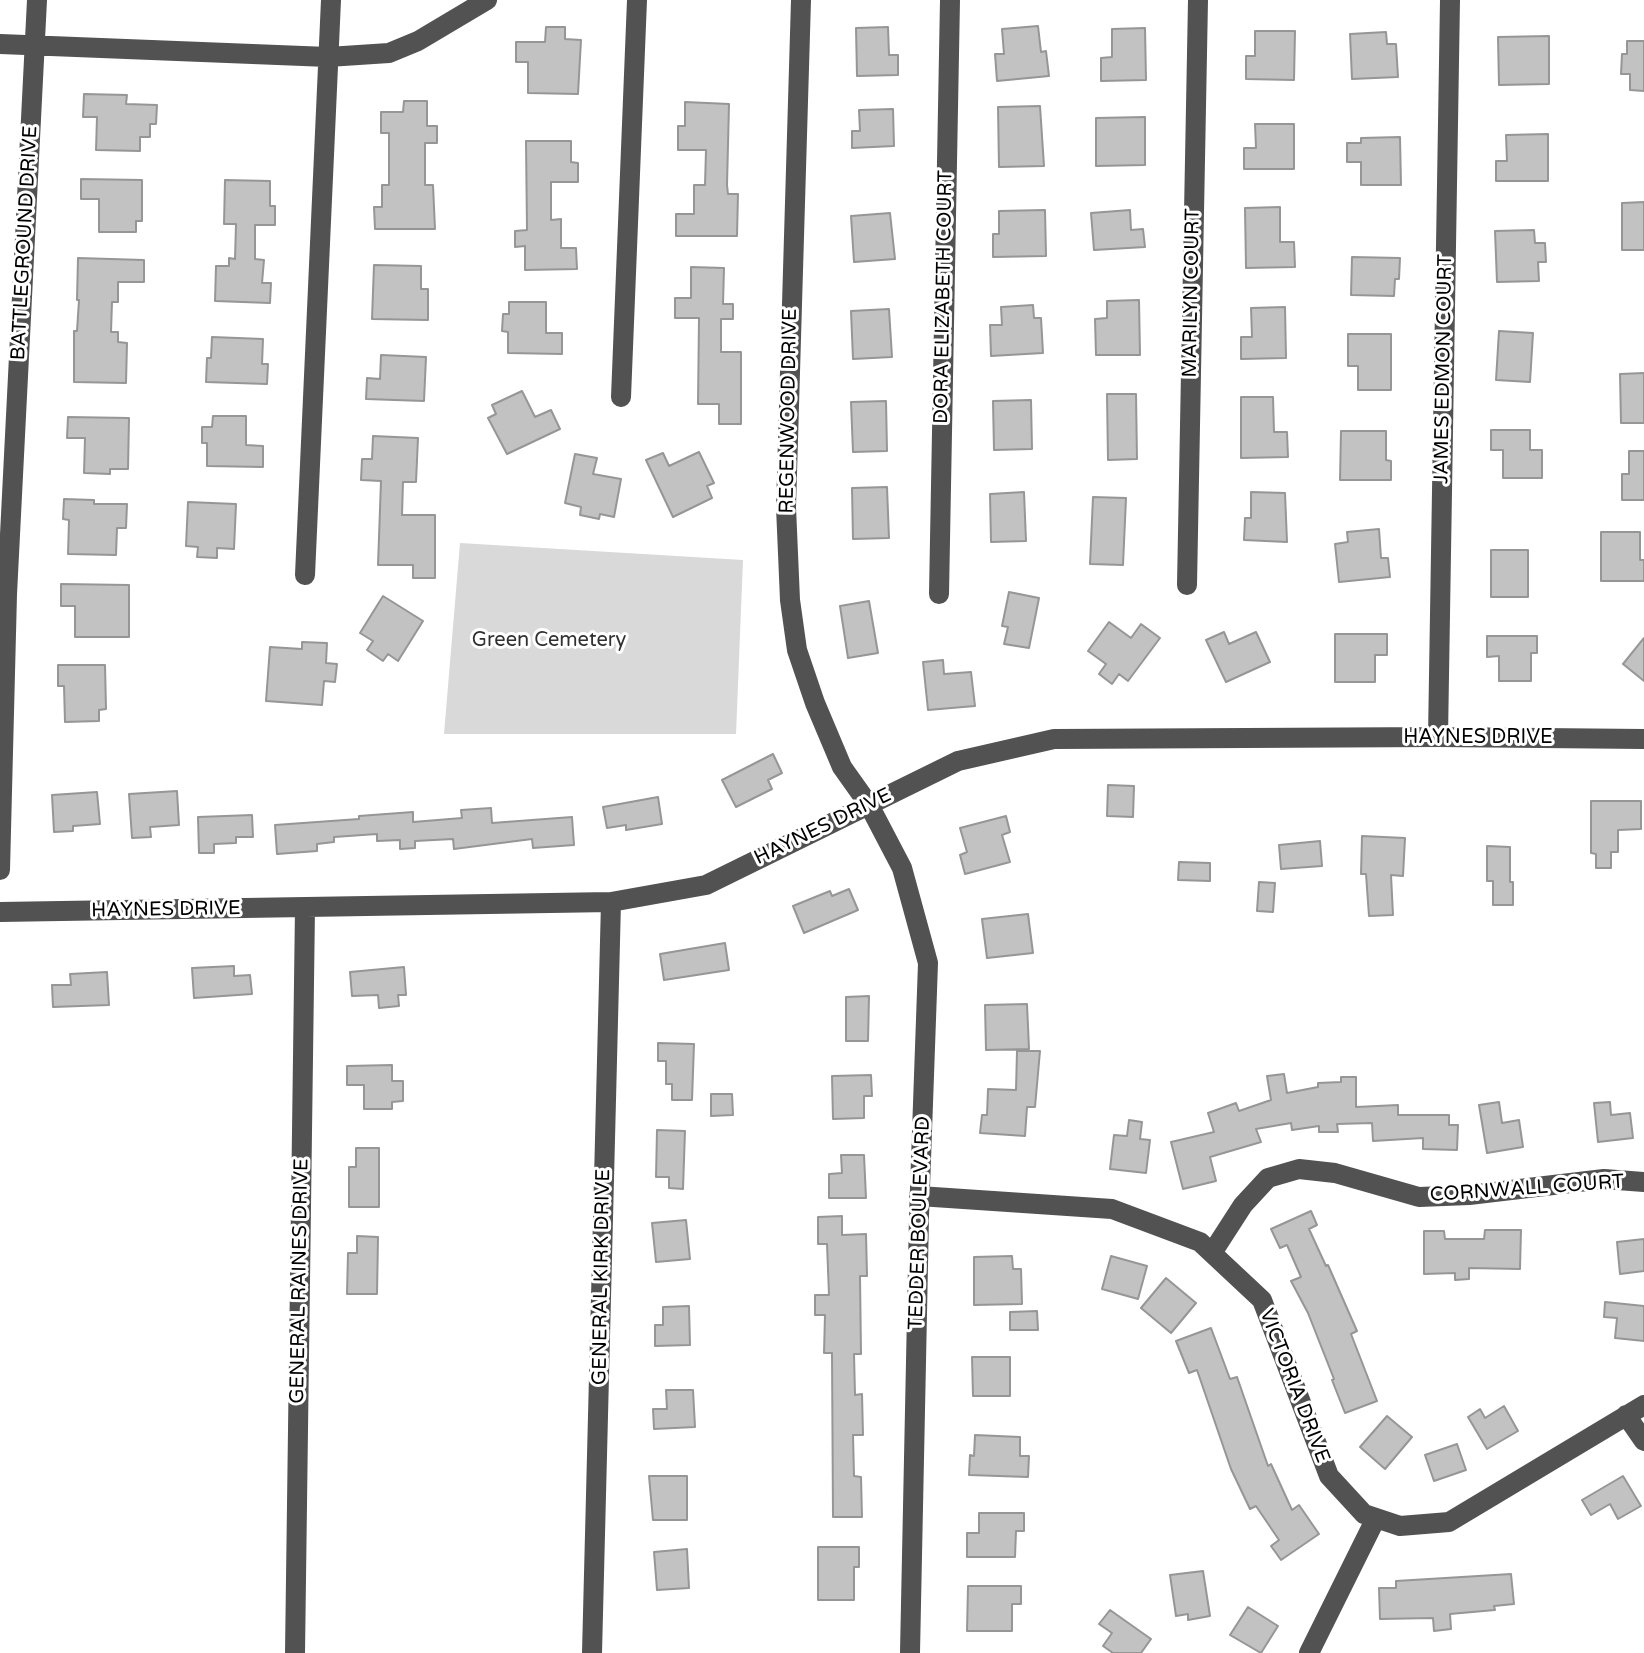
<!DOCTYPE html>
<style>
body{margin:0}
canvas{display:block;background:#fff}
</style>
<canvas width="1644" height="1653"></canvas>
<script>
const c = document.querySelector('canvas').getContext('2d');
c.lineJoin = 'round';
function paint(path, color) { c.fillStyle = color; c.fill(path, 'evenodd'); }
function strokePath(path, color, width, dash) { c.strokeStyle = color; c.lineWidth = width; c.lineCap = dash ? 'butt' : 'round'; c.setLineDash(dash || []); c.stroke(path); }
function write(font, color, halo, rows, align = 'center') {
  c.font = font + ' "Varela Round",sans-serif'; c.lineWidth = 6; c.setLineDash([]); c.textBaseline = 'middle'; c.strokeStyle = halo; c.fillStyle = color; for (const [text, x, y, turn = 0] of rows) {
    c.save(); c.translate(x, y); c.rotate((+turn || 0) * Math.PI / 180); c.textAlign = isNaN(turn) ? turn : align; if (halo) c.strokeText(text, 0, 0); c.fillText(text, 0, 0); c.restore();
  }
}
const green = new Path2D(`
 M460,543L743,560L736,734H444Z`);
const building = new Path2D(`
 M1038,26L1041,52L1046,51L1049,76L997,81L995,54H1004L1002,29Z
 M546,27H565V39L581,40L578,94L528,93V62H516V42H545Z
 M888,27L889,55H898V75L857,76L856,28Z
 M1145,28L1146,80L1101,81V58L1112,57V29Z
 M1255,31H1295L1294,80L1246,79V56H1255Z
 M1386,32L1387,44H1396L1398,77L1352,79L1350,34Z
 M1549,36V84L1499,85L1498,37Z
 M1627,41H1644V91L1630,90V74H1621L1622,54H1627Z
 M84,94L127,95L126,104L157,105L156,124H150V137H140V151L96,150L97,117H83Z
 M404,101H427V126H437V143H425V185H433L435,229H375L374,207H382V185H389V133H381V112H403Z
 M685,102L729,104L727,185L728,194H738L737,236H676V214H694V185H705L706,150H678V126H685Z
 M1040,106L1044,166L999,167L998,107Z
 M893,109L894,146L852,148V131H860L859,110Z
 M1145,117V165L1096,166V118Z
 M1255,124H1294V169H1244V148H1256Z
 M1548,134V181H1496V161H1507L1506,135Z
 M1400,137L1401,185H1361V162H1347V143H1361V138Z
 M526,141H571V162L578,163V182H551V220L561,219V248H576L577,269L525,270V246L515,247V231L527,230Z
 M81,179L142,180V221H136V232H99V199H81Z
 M225,180L270,181V206H275V225H255V259L264,260L262,283H271L270,303L215,301L216,266H229V258L235,259L236,224H224Z
 M1644,202V250H1622V203Z
 M1280,207V242H1294L1295,267L1246,268L1245,208Z
 M1045,210L1046,256L993,257V234H999V211Z
 M1130,210L1131,230L1143,229L1145,247L1094,250L1091,213Z
 M890,213L895,259L854,262L851,216Z
 M1534,230L1535,243H1545L1546,262H1538L1539,281L1497,282L1495,231Z
 M1352,257L1400,258L1399,279H1395L1394,296L1351,295Z
 M78,258L144,260V282H118V302H112L111,332H118V342L127,343L126,383L74,382V331H77L79,300H77Z
 M374,265L421,266V289H428V320L372,319Z
 M691,267L724,268L723,304H733V319H721V352H741V424H719V404H698L699,318H675V298H691Z
 M1139,300L1140,355H1096L1095,319L1107,318V301Z
 M509,302H546V333H562V354L508,353V332L502,331L503,314H509Z
 M1033,305L1034,318H1041L1043,353L991,356L990,325H1002L1001,307Z
 M1285,307L1286,358L1241,359V337H1252L1251,308Z
 M889,309L892,357L853,359L851,311Z
 M1499,331L1533,333L1530,382L1496,380Z
 M1348,334H1391V390H1358V366H1348Z
 M212,337L263,339L262,364H268L267,384L206,382L207,358H211Z
 M381,355L426,357L424,401L366,399L367,378L380,379Z
 M1644,373V423H1621L1620,374Z
 M522,391L535,417L551,410L560,429L507,454L488,418L496,414L492,405Z
 M1107,394H1136L1137,459L1108,460Z
 M1241,397H1273L1274,432H1287L1288,457L1241,458Z
 M1031,400L1032,449L994,450L993,401Z
 M886,401L887,451L853,452L851,402Z
 M213,416H246V445L263,446V467L207,466V443H202V427H212Z
 M68,417L129,418L128,469H110V474L84,473L85,438H67Z
 M1491,430H1530V450H1542V478H1503V450H1491Z
 M1341,431H1386V460L1391,461V480H1340Z
 M373,436L418,438L416,482H403L402,515H435V578H413V565H378L381,481L361,480L362,459H372Z
 M1629,451H1644V500H1622V474H1629Z
 M699,452L714,483L707,486L712,498L673,517L646,460L663,453L669,466Z
 M575,454L597,458L593,474L621,479L614,517L600,514L599,519L580,515L581,507L565,503Z
 M887,487L889,538L853,539L852,488Z
 M1024,492L1026,541L991,542L990,494Z
 M1251,492L1285,493L1287,542L1244,540L1245,518H1251Z
 M1093,497L1126,498L1123,565L1090,564Z
 M64,499L94,500V504H127L126,528H117L116,555L68,554L69,520L63,519Z
 M188,502L236,504L234,549L217,548V558L197,557L198,547L186,546Z
 M1379,529L1381,558H1388L1390,577L1339,582L1335,544L1348,542L1347,532Z
 M1601,532H1640V560H1644V581H1601Z
 M1491,550H1528V597H1491Z
 M61,584L129,585V637H75V606H61Z
 M1009,592L1039,598L1029,648L1004,644L1008,627L1002,626Z
 M383,596L423,621L398,661L388,654L383,661L367,650L373,641L360,633Z
 M869,601L878,653L848,658L840,606Z
 M1109,622L1131,638L1141,624L1160,638L1128,681L1119,674L1112,684L1099,674L1106,664L1088,651Z
 M1224,632L1229,644L1256,632L1270,662L1226,682L1206,640Z
 M1335,634H1387V655H1375V682H1335Z
 M1487,636H1537V653H1531V681H1499V656L1487,657Z
 M1644,638V681L1623,664Z
 M302,642L327,643L326,663L337,664L335,682L324,681L322,705L266,701L270,647L302,649Z
 M943,660L944,674L971,672L975,706L928,710L923,662Z
 M58,665H105L106,709L99,710V721L65,722L64,686H58Z
 M773,754L782,773L768,780L772,789L736,807L722,780Z
 M1108,785L1134,786L1133,817L1107,816Z
 M177,791L179,825L150,827L151,837L132,838L129,794Z
 M97,792L100,824L73,826V831L54,832L52,795Z
 M658,797L662,824L626,830V825L607,828L603,807Z
 M1591,801H1641V829L1618,830V852H1611V868H1596V854L1591,853Z
 M491,808L492,823L572,817L574,845L533,848L532,839L454,849L453,839L415,841V848L400,849V840L377,841V834L334,837V842L317,844V851L277,854L275,825L359,819V816L413,812V822L462,818L461,810Z
 M252,815L253,837H236V843L214,844V853H199L198,817Z
 M1006,816L1010,832L1002,835L1010,862L965,874L960,855L967,852L960,828Z
 M1362,836L1405,838L1403,876L1391,875L1393,915L1369,916L1366,874H1361Z
 M1320,841L1322,866L1281,869L1279,845Z
 M1487,846L1510,847V882H1513V905H1493V881H1487Z
 M1179,862L1210,863V881L1178,880Z
 M1259,882L1275,883L1273,912L1257,911Z
 M849,889L858,910L804,933L793,906L830,891L832,896Z
 M1028,914L1033,953L987,958L982,919Z
 M725,943L729,970L664,980L660,954Z
 M234,966V976L250,975L252,994L194,998L192,968Z
 M404,967L406,995H398L399,1006L379,1008L378,995L352,996L350,972Z
 M107,972L109,1005L53,1007L52,985H71L70,974Z
 M869,996L868,1041H846V997Z
 M1027,1004L1029,1049L986,1050L985,1005Z
 M658,1043L694,1044L692,1100H672V1084H666V1061H658Z
 M1017,1051H1040L1035,1107H1027L1025,1136L980,1133L982,1115H987L988,1089L1016,1090Z
 M392,1065V1081H403V1101L392,1102V1109H364V1085H347V1066Z
 M1284,1074L1287,1093L1318,1087V1083L1341,1082V1077H1356V1107L1398,1105V1115H1449V1125H1458L1457,1150L1423,1149V1138L1373,1141L1372,1123L1337,1124L1338,1132H1319V1126L1292,1130L1291,1123L1256,1129L1261,1142L1210,1157L1216,1181L1183,1189L1171,1142L1214,1132L1208,1113L1236,1103L1239,1111L1271,1100L1267,1076Z
 M871,1075L872,1096H864V1118L833,1119L832,1076Z
 M711,1094H732L733,1115L711,1116Z
 M1499,1102L1502,1123L1519,1120L1523,1147L1487,1153L1479,1105Z
 M1610,1102L1611,1115L1630,1113L1633,1138L1598,1142L1594,1103Z
 M1129,1120L1142,1122L1140,1139L1150,1140L1146,1173L1110,1169L1114,1135L1127,1136Z
 M657,1130L685,1131L683,1189L669,1188V1177H656Z
 M356,1148H379V1207H349V1167H356Z
 M841,1155H864L866,1198H829V1174L842,1173Z
 M1311,1211L1317,1225L1309,1229L1326,1266L1328,1265L1357,1331L1351,1334L1377,1401L1345,1413L1332,1380L1334,1379L1308,1313L1291,1281L1301,1277L1287,1245L1280,1248L1271,1229Z
 M842,1216V1235L866,1234L867,1276H860L861,1354H854L855,1395L862,1394L863,1435H853L854,1476L861,1477L862,1517H833L832,1353H824L825,1315H815V1295H829L827,1244H818V1217Z
 M686,1220L690,1259L656,1262L652,1223Z
 M1485,1230H1521L1520,1269L1469,1268V1279L1455,1280V1273L1424,1274V1231H1444L1445,1239H1484Z
 M357,1236L378,1237L377,1294H347L348,1253H357Z
 M1644,1239V1271L1620,1274L1617,1242Z
 M1012,1256L1013,1269H1021L1022,1304L974,1305V1257Z
 M1111,1256L1147,1266L1138,1299L1102,1289Z
 M1166,1278L1196,1303L1171,1333L1141,1308Z
 M1605,1302L1644,1306V1341L1615,1338L1617,1318L1604,1317Z
 M689,1306L690,1345L655,1346V1325H663V1307Z
 M1037,1311L1038,1330H1010V1312Z
 M1211,1328L1230,1379L1237,1377L1268,1466L1271,1464L1292,1510L1299,1505L1319,1534L1281,1560L1271,1546L1279,1540L1256,1506L1250,1509L1231,1469L1197,1370L1189,1373L1176,1341Z
 M972,1357H1010V1396H973Z
 M666,1390H693L695,1427L654,1429L653,1409H667Z
 M1504,1406L1518,1431L1487,1449L1468,1417L1480,1409L1485,1418Z
 M1387,1416L1412,1437L1385,1469L1360,1447Z
 M975,1435L1020,1437V1456H1029L1028,1477L969,1475L970,1455L974,1456Z
 M1457,1444L1466,1470L1434,1481L1425,1455Z
 M649,1476H687V1520H653Z
 M1623,1476L1641,1506L1618,1519L1610,1504L1591,1515L1582,1500Z
 M979,1513H1024V1531H1016L1015,1557H967V1533H979Z
 M818,1547H859V1567H854V1600H818Z
 M687,1549L689,1588L657,1590L654,1552Z
 M1203,1571L1210,1616L1188,1620V1614L1176,1616L1170,1575Z
 M1511,1574L1514,1604L1494,1606L1495,1610L1450,1614L1451,1629L1434,1631L1433,1618L1380,1619L1379,1588H1396V1581Z
 M968,1586H1021V1604H1012V1631H967Z
 M1248,1607L1278,1626L1261,1653L1230,1635Z
 M1110,1610L1151,1639L1141,1653H1113L1103,1646L1112,1633L1099,1624Z`);
const minor = new Path2D(`
 M801,0L786,507L790,600L797,650L815,703L842,767L869,805L902,868L928,963L919,1216L910,1653
 M0,44L328,57L389,53L418,41L487,0
 M621,397L637,0
 M305,575L331,0
 M1187,585L1198,0
 M939,594L950,0
 M1438,737L1450,0
 M0,870L7,594L37,0
 M0,912L611,902L706,885L958,761L1054,739L1438,737L1644,739
 M919,1196L1112,1209L1200,1242L1262,1300L1329,1476L1364,1514L1400,1526L1449,1522L1644,1405
 M1212,1253L1243,1205L1268,1178L1299,1169L1335,1173L1419,1197L1469,1195L1604,1179L1644,1182
 M1626,1415L1644,1441
 M295,1653L305,908
 M592,1653L611,902
 M1309,1653L1376,1518`);
const streetNames = [
 ["BATTLEGROUND DRIVE",25,243,-87],
 ["MARILYN COURT",1192,293,-89],
 ["DORA ELIZABETH COURT",944,297,-89],
 ["JAMES EDMON COURT",1444,369,-89],
 ["REGENWOOD DRIVE",789,411,-89],
 ["HAYNES DRIVE",1478,738],
 ["HAYNES DRIVE",823,827,-26],
 ["HAYNES DRIVE",166,910,-1],
 ["CORNWALL COURT",1527,1189,-4],
 ["TEDDER BOULEVARD",920,1223,-88],
 ["GENERAL KIRK DRIVE",602,1277,-89],
 ["GENERAL RAINES DRIVE",300,1281,-89],
 ["VICTORIA DRIVE",1294,1386,69]
];
const parkNames = [
 ["Green Cemetery",549,641]
];
paint(green, '#d9d9d9');
paint(building, '#c2c2c2');
strokePath(building, '#969696', 2);
strokePath(minor, '#525252', 20);
write('20px', '#000', '#fff', streetNames);
write('20px', '#303030', '#fff', parkNames);
</script>
